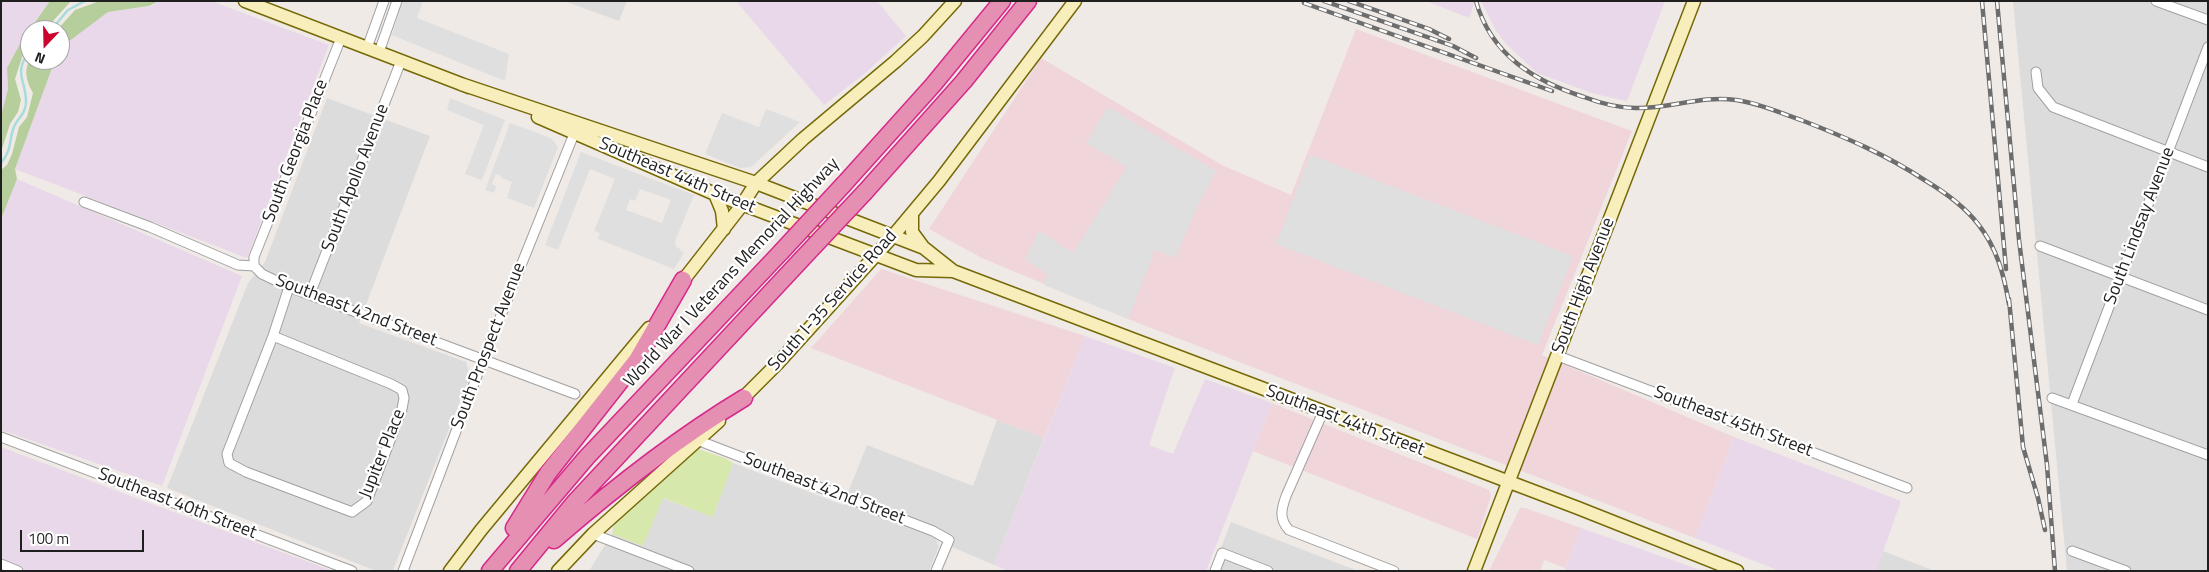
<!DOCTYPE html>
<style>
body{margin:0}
#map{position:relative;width:2209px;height:572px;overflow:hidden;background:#f0eae6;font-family:"Titillium Web",sans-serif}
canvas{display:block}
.frame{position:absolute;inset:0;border:2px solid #1f1f1f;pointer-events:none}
.north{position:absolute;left:20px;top:20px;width:50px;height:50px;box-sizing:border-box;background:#fff;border:1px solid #a5a5a5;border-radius:50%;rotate:201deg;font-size:14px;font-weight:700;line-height:20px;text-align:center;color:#1f1f1f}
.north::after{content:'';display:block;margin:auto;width:18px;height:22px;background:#c90530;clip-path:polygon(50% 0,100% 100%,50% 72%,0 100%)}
.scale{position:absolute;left:20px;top:530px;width:124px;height:22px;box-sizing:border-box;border:2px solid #1f1f1f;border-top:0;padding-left:6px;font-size:15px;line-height:18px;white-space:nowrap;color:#1f1f1f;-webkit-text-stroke:4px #fff;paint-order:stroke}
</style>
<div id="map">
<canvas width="2209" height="572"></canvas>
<div class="frame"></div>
<div class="north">N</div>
<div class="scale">100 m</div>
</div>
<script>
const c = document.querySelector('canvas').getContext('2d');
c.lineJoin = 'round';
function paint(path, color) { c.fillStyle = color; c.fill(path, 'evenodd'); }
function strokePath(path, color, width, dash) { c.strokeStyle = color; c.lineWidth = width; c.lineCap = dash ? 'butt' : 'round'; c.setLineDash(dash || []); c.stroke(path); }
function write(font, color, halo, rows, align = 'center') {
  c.font = font + ' "Titillium Web",sans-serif'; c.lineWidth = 4.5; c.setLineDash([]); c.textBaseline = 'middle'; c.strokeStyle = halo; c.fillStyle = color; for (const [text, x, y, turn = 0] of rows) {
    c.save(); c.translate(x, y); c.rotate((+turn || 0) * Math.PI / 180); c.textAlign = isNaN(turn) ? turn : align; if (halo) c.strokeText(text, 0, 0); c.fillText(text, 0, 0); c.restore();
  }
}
const residential = new Path2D(`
 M564,1H627L619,21Z
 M2013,1H2208V571H2067Z
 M327,98L430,136L359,323L466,362L470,376L393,570L388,571H376L167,488L248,283L265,262Z
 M997,420L1044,438L994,565L936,540L939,546L929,571H589L612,534L643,546L662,498L713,517L733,463L843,505L867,445L973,486Z
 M1231,522L1358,571H1212Z
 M1883,551L1935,571H1876Z`);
const commercial = new Path2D(`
 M1356,29L1632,131L1542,355L1734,437L1695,538L1128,319L982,258L929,229L1041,58L1222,165L1291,195Z
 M881,269L1085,336L1044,438L811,348Z
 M1272,403L1489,490L1491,496L1477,539L1253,451Z
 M1520,508H1525L1581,528L1565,568L1544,560L1540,571H1489Z`);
const industrial = new Path2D(`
 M1,1H50L21,42L7,68L8,89L1,116Z
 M160,1H211L329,45L247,258L15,169L55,60H60V47L108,12L152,6Z
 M736,1H877L906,36L864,74L824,105Z
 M1426,1H1475L1469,18Z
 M1481,1H1665L1627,101L1595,94L1537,73L1506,44L1495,29Z
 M17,179L242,276L162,486L1,430V219Z
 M1085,336L1175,368L1149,445L1173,454L1205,379L1272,403L1206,571H1008L994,565Z
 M1734,437L1901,501L1876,571H1780L1695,538Z
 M1,447L133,497L333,571H1Z
 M1581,528L1703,571H1564Z`);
const grass = new Path2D(`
 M698,449L725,458L733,463L713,517L663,498L643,546L612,534L614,525Z`);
const forest = new Path2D(`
 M50,1H71L45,30H30V45L24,51L15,79L21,100L18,112L10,124L1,152V116L8,89L7,68L21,42Z
 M159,1L149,6L108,12L60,48V30H57L75,10L97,2Z
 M30,60H55L15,169L17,179L1,219V170L7,165L12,154L19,127L27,117L33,93C27,83 23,70 30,60Z`);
const parking = new Path2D(`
 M402,1H423L417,18L509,54L505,81L392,35Z
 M450,98L505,120L482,180L465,174L484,125L447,110Z
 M1108,107L1216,171L1198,205L1175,258L1155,250L1128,319L1044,285L1048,275L1025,259L1039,231L1073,253L1127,167L1086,143Z
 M766,109L800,122L751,167L740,168L705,154L722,113L759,127Z
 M510,123L551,138L558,147L534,208L507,198L512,182L502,178L500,175L496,174L492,184L496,186L494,193L485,190Z
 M581,152L694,195L675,241L676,246L684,253L674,269L598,239L600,233L594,231L615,179L590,169L558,250L545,245ZM640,189L671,200L662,223L626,210L630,199L635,201Z
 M1310,155L1573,256L1538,345L1276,244Z`);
const stream = new Path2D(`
 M51,30L68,10L85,1
 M1,163C14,148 8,135 16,123C21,115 25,113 26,103C27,81 12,74 30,50`);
const street = new Path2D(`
 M2156,1L2208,20
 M367,48L384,1
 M379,52L397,1
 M2036,72L2038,88L2053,107L2208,167
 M84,202L150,227L238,265L254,266L262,274L289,287L575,394
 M2040,246L2208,310
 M254,266V257L341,38
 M310,294L401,61
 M273,336L391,384L402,390L404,398L402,409L367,501L352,512L246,472L229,463L227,454L273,336L289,287
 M1558,356L1907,488
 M2052,398L2208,455
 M2072,404L2208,47
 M1323,412L1286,496C1281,510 1279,519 1289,530L1394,571
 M1,437L352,571
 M697,440L933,531L949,540L936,571
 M593,534L689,571
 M2072,551L2126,571
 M1,564L18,571
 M403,571L483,360L576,129
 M1215,571L1222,553L1268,571`);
const secondary = new Path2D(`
 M245,1L469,87
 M461,84L756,183L924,248L953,271L1578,508L1737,571
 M538,117L715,194L916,270L953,271
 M715,194L722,211L724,229
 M912,214V232L923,247
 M678,287L742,205L756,183L803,139L896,61L923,36L955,1
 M737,404L778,363L893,236L939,181L1075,1
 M450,571L481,530L649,328
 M558,571L593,534L719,421
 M1474,571L1694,1`);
const highway = new Path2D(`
 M844,184L933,85L1002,1
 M865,192L964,81L1028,1
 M514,528L548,473L637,360L683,280
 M554,540C614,488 676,439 744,398
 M490,571L586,458L781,252
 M518,571L574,503L801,260`);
const rail = new Path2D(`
 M1324,1L1453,46L1476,58
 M1349,1L1429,29L1449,39
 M1476,1C1491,55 1534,81 1584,97C1600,103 1618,108 1635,108C1669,109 1702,95 1736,100C1759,103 1780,113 1801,120C1847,138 1885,154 1926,181C1946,193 1964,206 1978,224C1997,248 2004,275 2009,304
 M1982,1L2006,269
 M1997,1L2019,240L2047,465L2055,571
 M1304,3L1552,91
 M2009,299L2023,447L2038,498L2045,530`);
const highwayBridge = new Path2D(`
 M781,252L844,184
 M801,260L865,192`);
const streetNames = [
 ["South Georgia Place",296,151,-69],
 ["Southeast 44th Street",677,176,23],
 ["South Apollo Avenue",356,178,-69],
 ["South Lindsay Avenue",2140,226,-69],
 ["World War I Veterans Memorial Highway",732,273,-47],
 ["South High Avenue",1584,286,-69],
 ["South I-35 Service Road",833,301,-48],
 ["Southeast 42nd Street",356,311,21],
 ["South Prospect Avenue",489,346,-69],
 ["Southeast 44th Street",1345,421,21],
 ["Southeast 45th Street",1733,422,21],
 ["Jupiter Place",383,454,-68],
 ["Southeast 42nd Street",824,489,21],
 ["Southeast 40th Street",177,504,21]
];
paint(residential, '#dddcdc');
paint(commercial, '#f0d5da');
paint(industrial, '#e8d8e9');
paint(grass, '#d7e8ad');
paint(forest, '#b5ce9b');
paint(parking, '#dfdfdf');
strokePath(stream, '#a7dcdc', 2.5);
strokePath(street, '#a0a0a0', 11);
strokePath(secondary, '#756907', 15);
strokePath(highway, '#d7298b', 19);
strokePath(street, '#fff', 9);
strokePath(secondary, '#f8eebb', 12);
strokePath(highway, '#e58fb2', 16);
strokePath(rail, '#6d6d6d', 4.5);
strokePath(rail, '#fff', 2.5, [8]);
strokePath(highwayBridge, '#d7298b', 19, []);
strokePath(highwayBridge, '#e58fb2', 16);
write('18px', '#1f1f1f', '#fff', streetNames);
</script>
